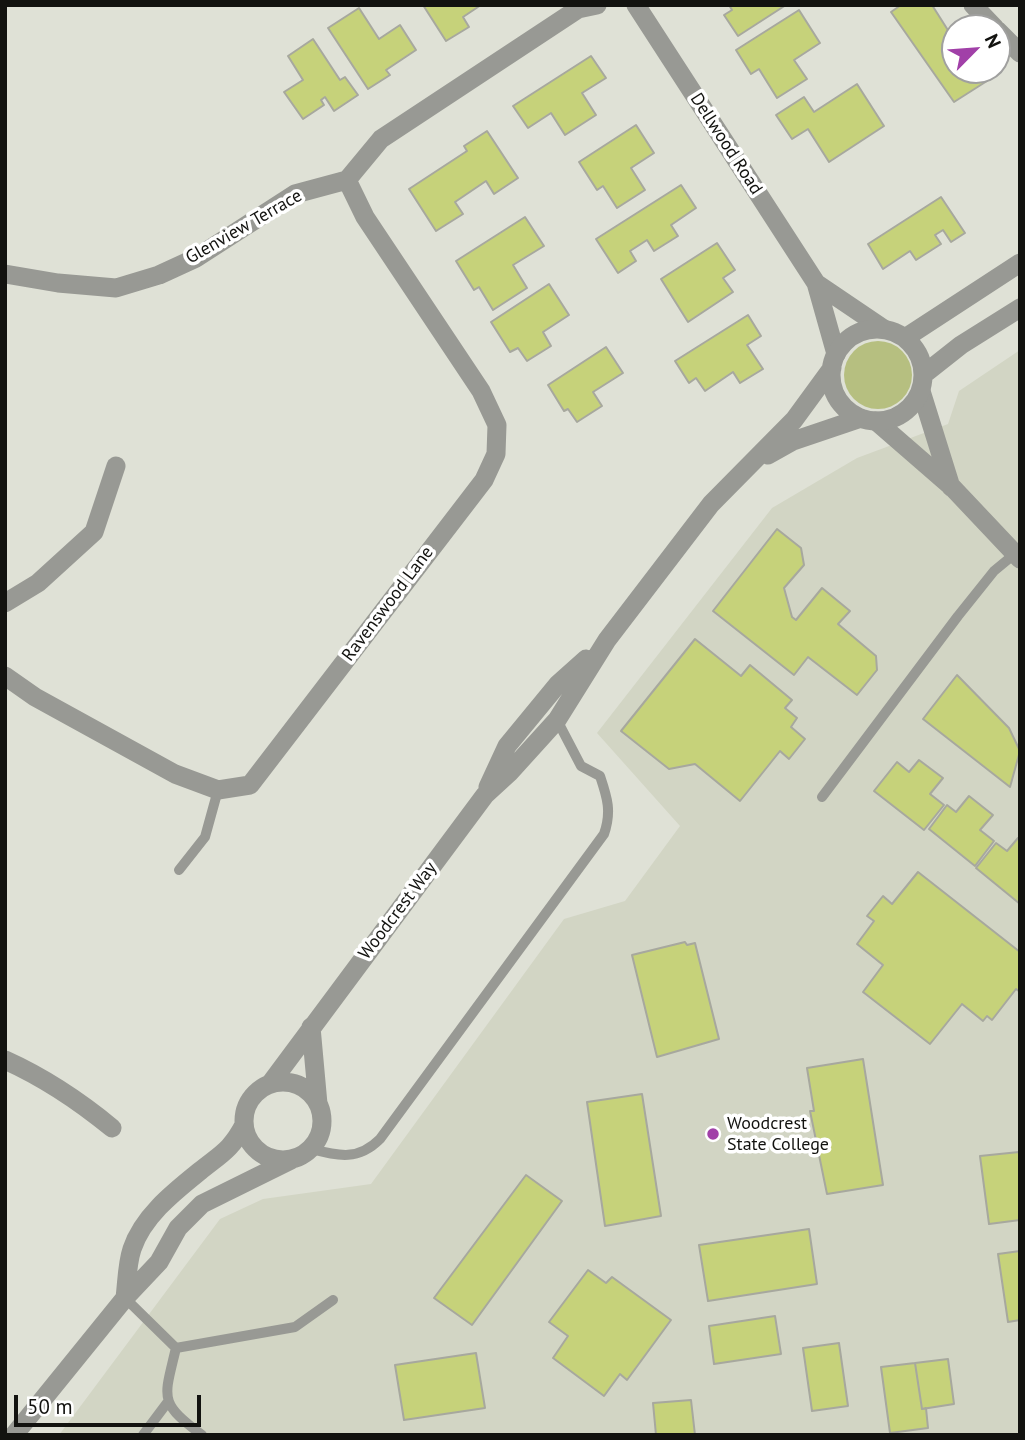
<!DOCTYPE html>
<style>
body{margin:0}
#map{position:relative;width:1025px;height:1440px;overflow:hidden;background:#dfe1d6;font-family:"PT Sans",sans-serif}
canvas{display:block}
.frame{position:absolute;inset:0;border:7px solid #12120f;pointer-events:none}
.north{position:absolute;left:941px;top:14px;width:70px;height:70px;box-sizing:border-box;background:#fff;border:2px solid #a0a09f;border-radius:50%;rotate:65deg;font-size:19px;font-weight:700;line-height:28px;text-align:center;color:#12120f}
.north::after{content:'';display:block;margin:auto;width:24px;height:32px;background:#a140a8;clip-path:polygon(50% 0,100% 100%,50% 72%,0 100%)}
.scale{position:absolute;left:14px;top:1395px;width:187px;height:32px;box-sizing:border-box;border:4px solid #12120f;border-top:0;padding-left:9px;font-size:21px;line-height:24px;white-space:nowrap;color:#12120f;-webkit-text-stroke:5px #fff;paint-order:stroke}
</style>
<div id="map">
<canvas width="1025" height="1440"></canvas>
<div class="frame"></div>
<div class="north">N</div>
<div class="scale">50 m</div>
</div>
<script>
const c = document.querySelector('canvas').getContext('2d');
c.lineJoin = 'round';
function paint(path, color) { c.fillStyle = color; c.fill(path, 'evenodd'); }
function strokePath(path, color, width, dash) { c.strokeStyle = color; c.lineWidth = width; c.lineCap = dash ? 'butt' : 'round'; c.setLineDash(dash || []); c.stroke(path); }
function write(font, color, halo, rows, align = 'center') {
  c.font = font + ' "PT Sans",sans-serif'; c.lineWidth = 7; c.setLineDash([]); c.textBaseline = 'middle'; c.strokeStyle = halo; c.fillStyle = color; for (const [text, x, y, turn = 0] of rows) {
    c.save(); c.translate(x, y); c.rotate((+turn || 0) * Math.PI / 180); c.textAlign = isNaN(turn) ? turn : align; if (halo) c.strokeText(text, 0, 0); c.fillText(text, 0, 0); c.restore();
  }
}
const built = new Path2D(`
 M1020,350V1435H59L220,1219L263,1199L371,1184L564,919L625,901L680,826L597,733L772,508L857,458L948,424L959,391Z`);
const green = new Path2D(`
 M844 375a34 34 0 1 1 68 0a34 34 0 1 1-68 0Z`);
const building = new Path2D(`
 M423,5H481L463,17L469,27L446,41Z
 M729,5H786L738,36L724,15L732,10Z
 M901,5H932L951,35L955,33V70H980L987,81L954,102L891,12Z
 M359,8L379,39L400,25L416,50L386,70L390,75L368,89L328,28Z
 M799,10L820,43L794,60L807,79L777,98L759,69L751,74L736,50Z
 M313,39L340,80L345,77L358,95L334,111L325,97L321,100L324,105L303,119L284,92L303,80L288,56Z
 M591,56L606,78L582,93L596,115L565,135L551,113L528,128L513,106Z
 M857,84L884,126L829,162L808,129L792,139L776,115L804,97L814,112Z
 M636,125L654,153L631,168L645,190L617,208L603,186L597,190L579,162Z
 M487,131L518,178L494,194L486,181L455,202L463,214L436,231L409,189L467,151L464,146Z
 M681,185L696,208L671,225L678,236L654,251L647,240L630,251L636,261L618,273L596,239Z
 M941,197L965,233L951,242L943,230L935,235L941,244L916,260L910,251L883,269L868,244Z
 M525,217L544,246L513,265L527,288L493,310L479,287L474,290L456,261Z
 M717,243L735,270L723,278L733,292L688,322L661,279Z
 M549,284L569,315L543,332L551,346L527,361L518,348L510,352L491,322Z
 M748,315L761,336L747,345L763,369L740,383L733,372L705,391L696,378L689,383L675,361Z
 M606,347L623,373L593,392L602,406L577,422L568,409L564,411L548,385Z
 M777,529L801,548L804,565L784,588L792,617L796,620L822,588L850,611L838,624L876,656L877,670L857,695L808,657L794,675L713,611Z
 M695,639L741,676L750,665L792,700L785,708L797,718L791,727L805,739L789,759L780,751L740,801L695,764L669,769L621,731Z
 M957,675L1009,728L1020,751L1010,787L923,719Z
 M919,760L943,778L930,794L944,805L924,830L874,791L897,762L909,772Z
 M969,796L993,815L980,830L994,841L975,866L929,829L947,805L956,812Z
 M1018,838L1020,839V904L976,868L996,843L1007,851Z
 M918,872L1020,952V992L1016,989L992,1020L987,1016L983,1021L962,1004L930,1044L863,992L883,965L857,944L874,921L867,916L883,896L892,904Z
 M685,942L687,945L695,943L719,1039L657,1057L632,955Z
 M863,1059L883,1185L827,1194L810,1111H814L807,1068Z
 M642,1094L661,1216L605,1226L587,1102Z
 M1019,1152L1020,1220L989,1224L980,1156Z
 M526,1175L562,1201L472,1325L434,1298Z
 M809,1229L817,1284L708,1301L699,1245Z
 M1020,1251V1320L1008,1322L998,1254Z
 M588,1270L606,1283L612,1277L671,1320L627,1380L620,1374L604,1396L553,1358L568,1336L549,1322Z
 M775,1316L781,1354L714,1364L709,1326Z
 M839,1343L848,1406L812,1411L803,1348Z
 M476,1353L485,1408L404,1420L395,1365Z
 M948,1359L954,1404L922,1409L915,1363Z
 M915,1363L922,1409L926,1408L928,1428L890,1433L881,1367Z
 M691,1400L695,1435H656L653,1403Z`);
const service = new Path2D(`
 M822,797L958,616L994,571L1017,552
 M179,870L205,837L218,790
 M311,1149C339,1156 358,1161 380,1139L604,834C612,811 607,797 600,776L581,766L557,720
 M125,1298L176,1348
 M176,1348L295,1327L333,1300
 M176,1348C164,1399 158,1402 202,1435
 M143,1435L167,1403`);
const minor = new Path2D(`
 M636,5L816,283L836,354
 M973,5L995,28
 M997,30L1020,53
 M5,274L58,283L116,288L159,275L196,258L295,194L347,180L381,139L578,9L597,5
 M816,283L884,329
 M921,391L951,487
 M876,421L952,487L1020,559
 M5,603L38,583L94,532L116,466
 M5,676L35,697L175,774L218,790L250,785L484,480L496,454L497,425L481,391L365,217L347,180
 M5,1060C45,1078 78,1100 112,1128`);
const tertiary = new Path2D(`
 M831 375a46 46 0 1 1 92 0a46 46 0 1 1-92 0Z
 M905,338L1020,263
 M923,375L961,345L1020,308
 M768,455L793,441L861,418
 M488,787L507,746L558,684L586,659
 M311,1027L318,1104
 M244 1121a39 39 0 1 1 78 0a39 39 0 1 1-78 0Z
 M270,1084L485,795L509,773L557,720L607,640L711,504L794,420L832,368
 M125,1298C127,1282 127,1264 132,1249C143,1216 174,1192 200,1171C221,1154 231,1150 244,1125
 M14,1435L125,1298L159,1262L178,1228L202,1204L291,1160`);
const markers = [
 [713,1134,7,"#a140a8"]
];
const streetNames = [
 ["Dellwood Road",726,144,57],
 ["Glenview Terrace",244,227,-30],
 ["Ravenswood Lane",388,604,-53],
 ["Woodcrest Way",398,911,-53]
];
const poiNames = [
 ["Woodcrest",727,1124],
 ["State College",727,1145]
];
paint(built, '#d2d5c4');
paint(green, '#b6bf80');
paint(building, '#c6d27a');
strokePath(building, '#a7a89e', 2);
strokePath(service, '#989994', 10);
strokePath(minor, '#989994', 19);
strokePath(tertiary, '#989994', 19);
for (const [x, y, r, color] of markers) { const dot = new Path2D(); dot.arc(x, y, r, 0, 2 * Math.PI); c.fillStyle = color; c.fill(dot); strokePath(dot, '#fff', 2.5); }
write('18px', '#12120f', '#fff', streetNames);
write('18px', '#12120f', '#fff', poiNames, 'left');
</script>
